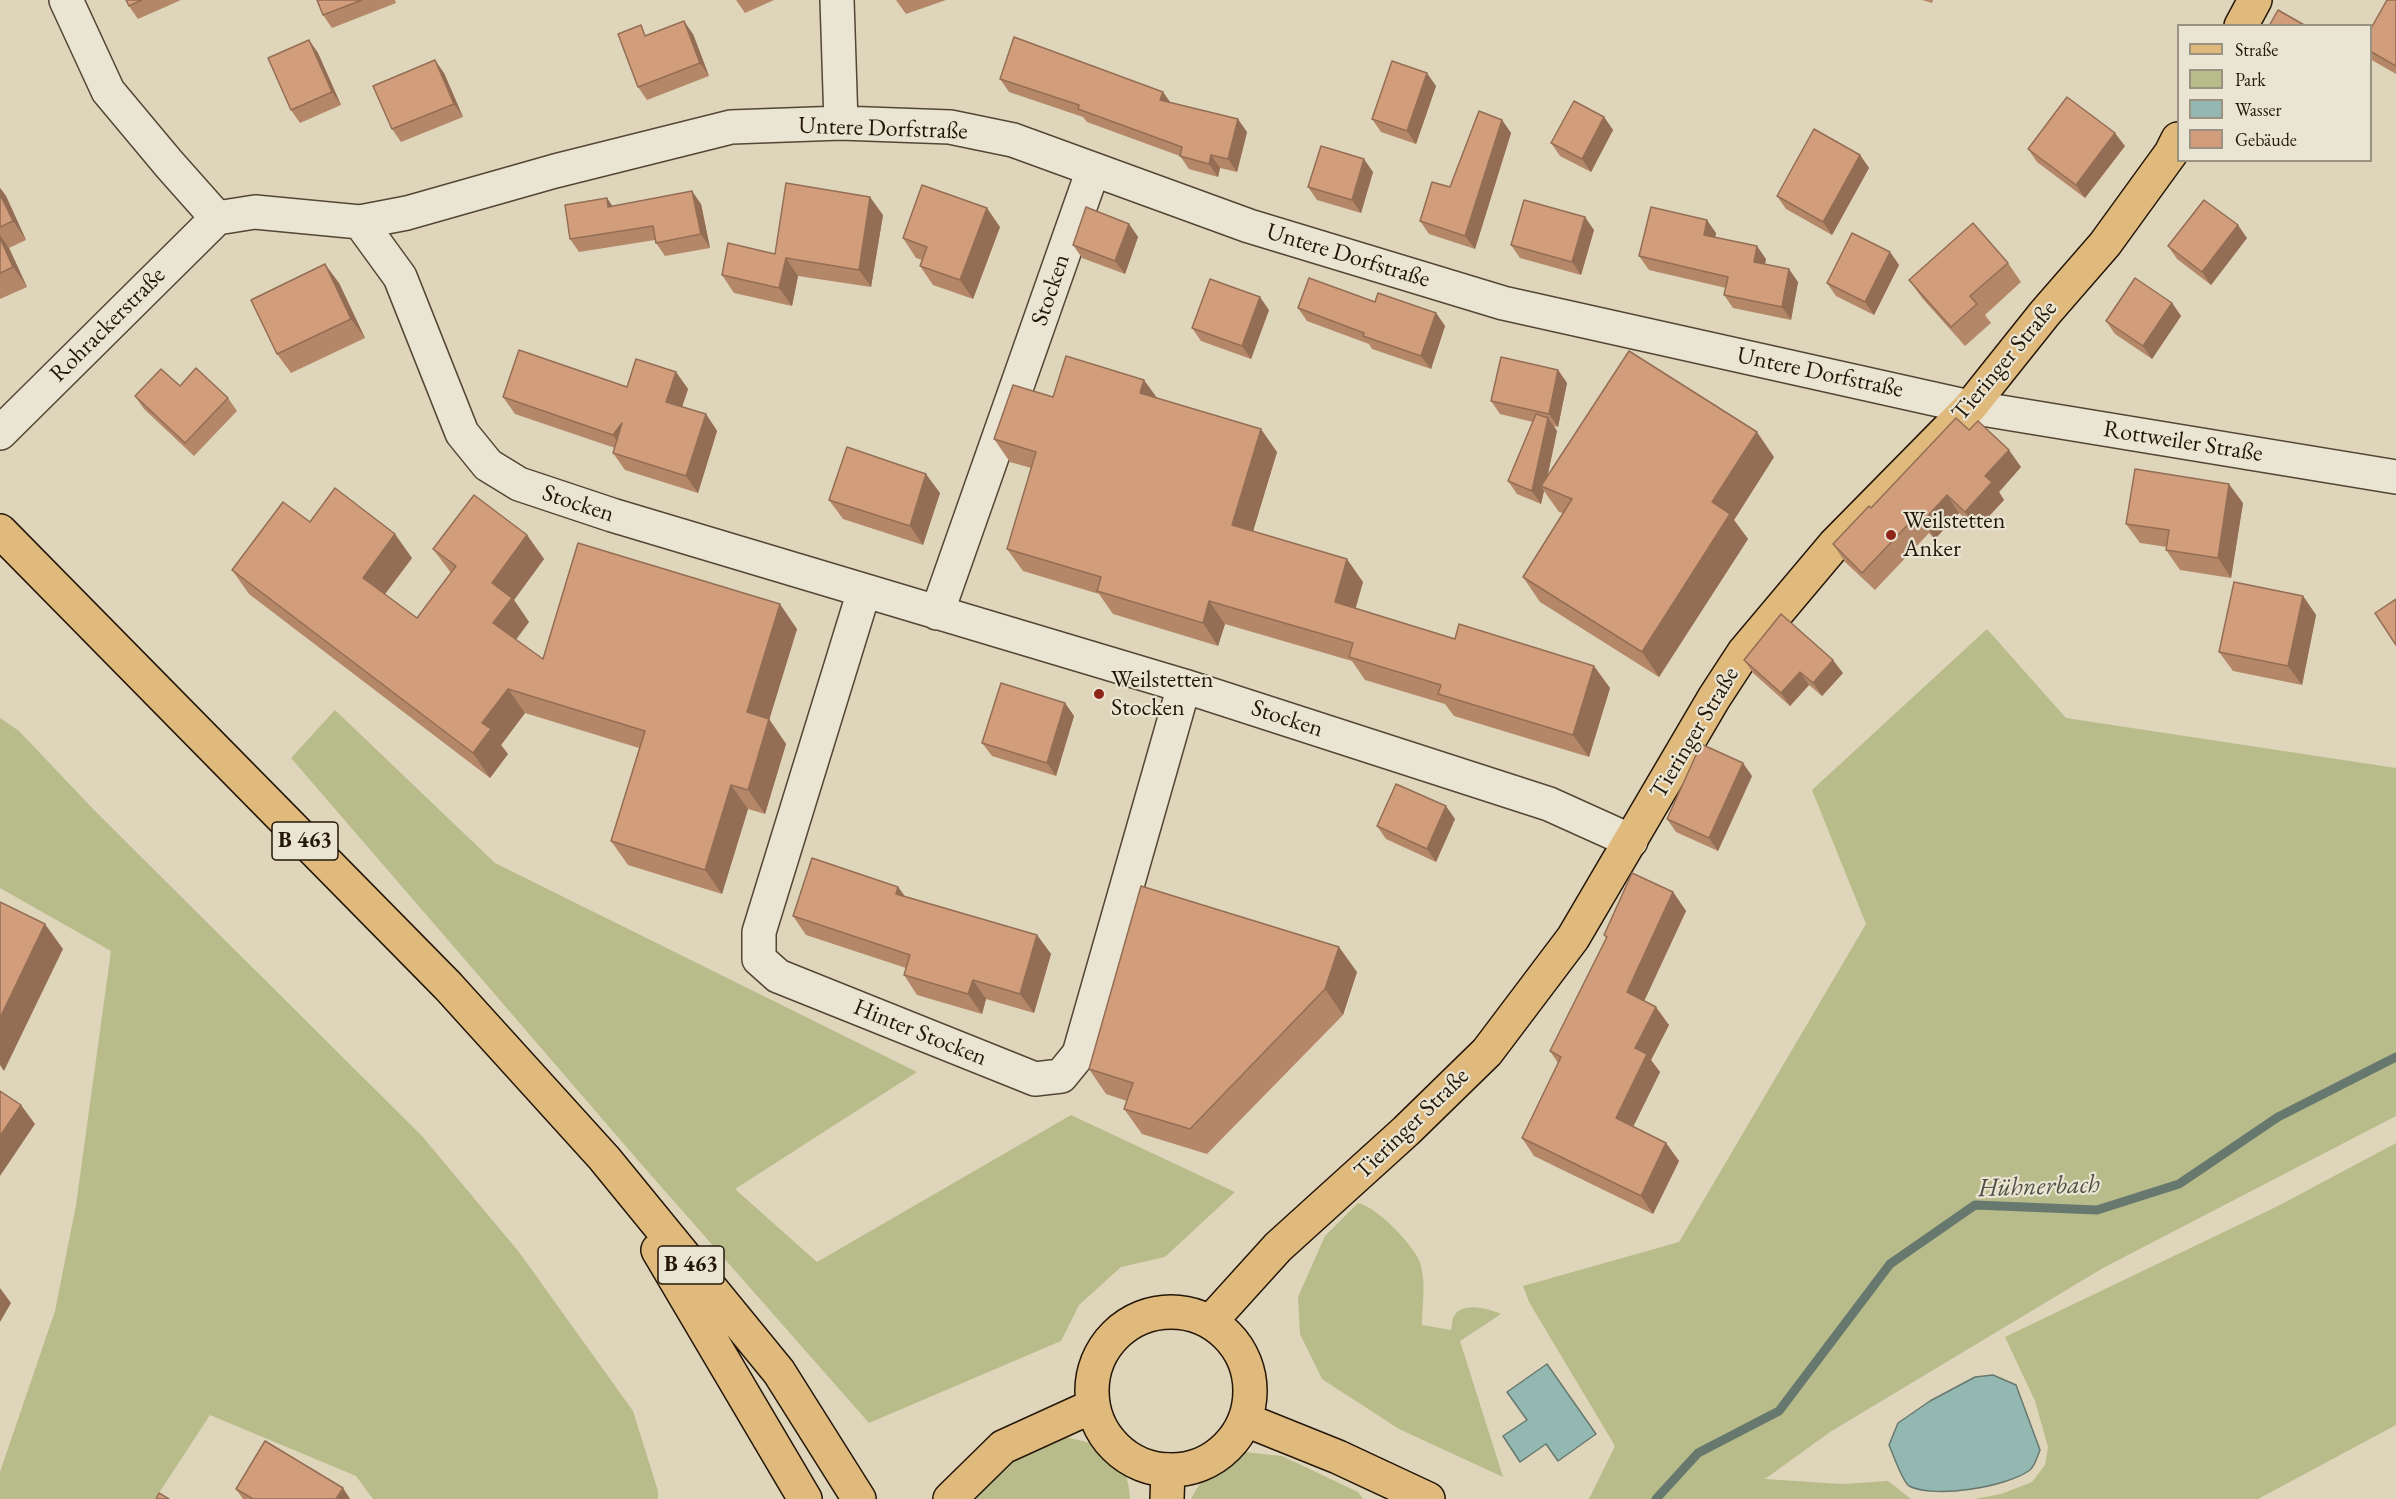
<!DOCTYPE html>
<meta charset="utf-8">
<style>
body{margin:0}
#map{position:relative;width:2396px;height:1499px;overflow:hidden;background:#dfd5ba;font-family:"EB Garamond",serif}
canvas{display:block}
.legend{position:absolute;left:2177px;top:24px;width:195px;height:138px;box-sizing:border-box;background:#eae4d2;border:2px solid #9b9281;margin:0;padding:8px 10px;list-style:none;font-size:18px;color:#241708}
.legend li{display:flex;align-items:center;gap:12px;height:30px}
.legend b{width:30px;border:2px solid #9b9281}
</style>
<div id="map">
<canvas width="2396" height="1499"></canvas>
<ul class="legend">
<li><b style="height:8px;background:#e0ba7d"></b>Straße</li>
<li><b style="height:16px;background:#b8bc8b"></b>Park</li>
<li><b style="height:16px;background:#93b8b2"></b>Wasser</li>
<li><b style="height:16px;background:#d29d7a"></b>Gebäude</li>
</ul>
</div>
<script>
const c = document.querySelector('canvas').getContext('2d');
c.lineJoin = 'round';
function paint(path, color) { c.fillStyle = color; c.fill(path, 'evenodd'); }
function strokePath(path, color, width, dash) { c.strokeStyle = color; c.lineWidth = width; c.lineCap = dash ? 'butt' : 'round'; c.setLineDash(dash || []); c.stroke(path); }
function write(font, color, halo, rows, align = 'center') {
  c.font = font + ' "EB Garamond",serif'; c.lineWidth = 4.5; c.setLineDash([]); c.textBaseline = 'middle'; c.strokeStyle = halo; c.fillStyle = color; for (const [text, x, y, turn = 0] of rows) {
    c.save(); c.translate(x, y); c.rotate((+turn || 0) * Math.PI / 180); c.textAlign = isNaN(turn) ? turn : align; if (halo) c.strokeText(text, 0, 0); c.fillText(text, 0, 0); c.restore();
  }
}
const green = new Path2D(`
 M1987,629L2066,718L2396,768V1116L2103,1268L1830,1432L1765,1479L1842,1484L1888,1481L1911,1499H1589L1615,1446L1529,1302L1523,1286L1679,1242L1866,924L1812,790Z
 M335,710L495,863L917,1072L735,1189L817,1262L1071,1115L1235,1192L1165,1257L1121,1267L1079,1305L1061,1341L869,1423L642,1165L291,758Z
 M0,718L19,731L95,811L422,1136L519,1252L633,1411L658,1491V1499H373L356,1476L210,1415L155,1499H0V1472L55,1311L76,1205L111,951L0,888Z
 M2396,1143V1425L2258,1499H1974L2001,1494L2032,1482L2045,1465L2048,1447L2035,1401L2005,1337L2278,1206Z
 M1358,1203C1377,1207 1411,1243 1419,1260C1427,1280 1422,1305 1422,1325L1451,1330C1452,1326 1452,1319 1454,1316C1463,1301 1489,1309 1501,1314L1460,1341L1503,1477L1399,1429L1322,1379L1300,1334L1298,1297L1325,1236Z
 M1064,1437C1101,1443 1129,1457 1130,1499H976C1007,1465 1017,1448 1064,1437Z
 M1244,1452L1282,1456L1358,1492L1363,1499H1191C1203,1475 1219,1462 1244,1452Z`);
const water = new Path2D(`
 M1547,1364L1596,1434L1558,1461L1546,1444L1520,1462L1503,1436L1527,1420L1507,1392Z
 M1993,1375L2016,1385L2040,1450C2037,1457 2035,1466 2030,1470C2007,1487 1934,1499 1909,1486C1902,1481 1893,1454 1889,1445L1898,1423L1930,1401L1975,1377Z`);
const stream = new Path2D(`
 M1656,1499L1698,1453L1779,1411L1890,1264L1975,1205L2097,1210L2179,1184L2278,1117L2396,1057`);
const minor = new Path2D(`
 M66,0L108,91L169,164L217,218
 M837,0L841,123
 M217,218L255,212L360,222L407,213L555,171L731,127L841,123L950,127L1013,140L1249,226L1503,303L1970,407L2396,477
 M360,222L400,277L462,433L488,465L519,484L612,515L1184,686L1549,804L1631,841
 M0,433L217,218
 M864,591L759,932V959L778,976L1035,1079L1061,1076L1079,1054L1184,686
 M937,613L1093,170`);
const major = new Path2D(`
 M2241,26L2255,0
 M1092 1391a79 79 0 1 1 158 0a79 79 0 1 1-158 0Z
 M1211,1321L1278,1247L1406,1131L1487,1052L1573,938L1714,698L1744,652L1834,545L1970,407L2045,313L2105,244L2171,153L2178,139
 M1246,1420L1338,1457L1428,1499`);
const highway = new Path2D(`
 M0,531L448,986L604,1158L779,1372L859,1499
 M658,1250L805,1499
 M950,1499L1003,1447L1093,1406
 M1167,1499L1168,1470`);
const wall = new Path2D(`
 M126,0H181L138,19L129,6Z
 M317,0H395L396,3L332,28L323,15Z
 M736,0H774L745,13Z
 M896,0H946L906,14Z
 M1922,0H1933L1932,3Z
 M2396,0V74L2370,59V30Z
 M693,34L709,76L647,100L638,87L648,35Z
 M309,40L318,53L341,105L300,123L291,110Z
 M444,73L463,117L401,142L392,129Z
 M1000,79L1163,92L1170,102L1247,132L1237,172L1220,168L1218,177L1189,169L1180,156L1087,122L1083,117L1009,92Z
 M1436,86L1416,144L1381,132L1372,119Z
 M1604,117L1613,130L1591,172L1560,156L1551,143Z
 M1502,120L1511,133L1475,249L1429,234L1420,221L1450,187Z
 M2125,146L2085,198L2037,162L2028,149Z
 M1860,155L1869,168L1832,235L1786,209L1777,196Z
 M1373,172L1361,213L1317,200L1308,187Z
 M0,188L6,196L26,240L9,248L27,287L0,299Z
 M701,204L710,248L665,256L656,243L655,240L579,252L570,239L612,207Z
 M883,215L871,287L798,276L792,306L734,293L722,275L775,254Z
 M1129,224L1138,237L1125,274L1082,258L1073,245Z
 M1000,227L973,299L933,285L920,266L922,260L916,258L903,238Z
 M1594,230L1581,275L1520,258L1511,245Z
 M1716,233L1715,237L1766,259L1765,264L1798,282L1791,320L1733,308L1724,295L1726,288L1649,270L1639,256Z
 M2247,238L2211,285L2177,259L2168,246Z
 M1890,252L1899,265L1874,315L1836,296L1827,283Z
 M2008,263L2021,282L1985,315L1991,323L1965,346L1923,299L1909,280Z
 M339,283L365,338L291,373L277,354Z
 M1375,302L1436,313L1445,326L1431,369L1372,349L1369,344L1307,321L1298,308Z
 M2172,303L2181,316L2152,359L2115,334L2106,321Z
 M1269,310L1251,359L1201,341L1192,328Z
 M1558,370L1567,383L1558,427L1554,426L1557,431L1547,478L1774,457L1734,520L1748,539L1659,677L1540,602L1523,577L1563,513L1559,512L1544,491L1541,504L1517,494L1508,481L1533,422L1500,414L1491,401Z
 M676,372L688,389L682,407L706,414L717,431L698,493L625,470L613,453L615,448L515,414L503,397L627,387Z
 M180,386L228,398L237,411L194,456L144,409L135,396Z
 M1053,397L1157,398L1277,452L1253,531L1363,582L1355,608L1610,688L1589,757L1454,716L1445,704L1365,680L1352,661L1225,624L1218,646L1113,614L1099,594L1023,571L1007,549L1031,468L1010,462L994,439Z
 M1969,430L2021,467L1999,492L2004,500L1977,529L1959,513L1935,539L1929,533L1875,590L1845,562L1833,544L1871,508Z
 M940,493L923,545L843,519L829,500Z
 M2243,503L2231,578L2180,570L2166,550L2167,547L2140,543L2126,524Z
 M310,522L412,558L385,594L417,618L451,573L433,549L527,535L544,559L514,600L529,622L516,640L543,659L797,629L769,719L786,744L765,814L748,809L722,894L628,865L611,841L639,748L525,713L501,745L508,754L490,778L249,594L232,570Z
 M2303,596L2316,615L2302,685L2233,671L2219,652Z
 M1744,660L1843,673L1822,696L1809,685L1790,706L1753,673Z
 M1065,703L1074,716L1056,776L992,756L982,743Z
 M1752,776L1718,851L1676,832L1667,819Z
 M1455,819L1436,862L1386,839L1377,826Z
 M898,887L905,896L1037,935L1051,954L1034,1013L986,999L982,1014L917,995L904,975L906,968L806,935L793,916Z
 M1673,892L1686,911L1644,1001L1669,1025L1651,1060L1660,1072L1633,1127L1666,1143L1679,1161L1653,1214L1534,1156L1522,1138L1558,1063L1550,1051L1606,938L1604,935Z
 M1357,972L1343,1015L1207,1154L1142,1134L1124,1109L1127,1101L1106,1094L1089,1069Z
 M343,1488L350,1499H243L236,1489Z`);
const shadedWall = new Path2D(`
 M684,21L693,34L709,76L700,63Z
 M309,40L318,53L341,105L332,92Z
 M435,60L444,73L463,117L454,104Z
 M1427,73L1436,86L1416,144L1407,131Z
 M1163,92L1172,105L1160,100Z
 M1604,117L1613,130L1591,172L1582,159Z
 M1238,119L1247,132L1237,172L1228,159Z
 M1502,120L1511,133L1475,249L1465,236Z
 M2115,133L2125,146L2085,198L2076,185Z
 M1211,155L1220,168L1218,177L1209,164Z
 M1860,155L1869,168L1832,235L1823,222Z
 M1364,159L1373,172L1361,213L1352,200Z
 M0,188L6,196L26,240L13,221L0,194Z
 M692,191L701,204L710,248L701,234Z
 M870,197L883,215L871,287L859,270Z
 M607,198L616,211L608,207Z
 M987,208L1000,227L973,299L960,280Z
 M1585,217L1594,230L1581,275L1572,262Z
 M1707,220L1716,233L1713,248L1704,235Z
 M1129,224L1138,237L1125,274L1115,261Z
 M2238,225L2247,238L2211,285L2202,272Z
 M0,235L9,248L27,287L13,267L0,238Z
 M1757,246L1766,259L1763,275L1754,262Z
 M1890,252L1899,265L1874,315L1865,302Z
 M786,258L798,276L792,306L779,288Z
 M325,264L339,283L365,338L351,319Z
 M1789,269L1798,282L1791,320L1782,307Z
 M1260,297L1269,310L1251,359L1242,346Z
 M2172,303L2181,316L2152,359L2143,346Z
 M1436,313L1445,326L1431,369L1421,356Z
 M1558,370L1567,383L1558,427L1549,414Z
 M676,372L688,389L678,419L666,402Z
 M1144,380L1160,402L1140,393Z
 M706,414L717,431L698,493L686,476Z
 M1548,418L1557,431L1545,488L1541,486L1544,491L1541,504L1532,491Z
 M622,423L625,452L613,435Z
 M1261,429L1277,452L1248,548L1232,525Z
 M1757,432L1774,457L1734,520L1748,539L1659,677L1642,652L1712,502Z
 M2009,450L2021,467L1999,492L2004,500L1977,529L1965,512L1985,476Z
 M926,474L940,493L923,545L910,526Z
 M2229,484L2243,503L2231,578L2218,558Z
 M1947,495L1959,513L1935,539L1923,521Z
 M395,534L412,558L379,602L363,578Z
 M527,535L544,559L514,600L529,622L510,647L493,623L492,583Z
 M1347,559L1363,582L1351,625L1335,602Z
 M2303,596L2316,615L2302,685L2288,666Z
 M1209,601L1225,624L1218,646L1203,623Z
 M780,604L797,629L764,737L747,712Z
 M1833,660L1843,673L1822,696L1813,683Z
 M1594,666L1610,688L1589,757L1573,735Z
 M1800,672L1809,685L1790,706L1781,693Z
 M508,689L525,713L501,745L508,754L490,778L473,753L482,723Z
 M1065,703L1074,716L1056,776L1047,763Z
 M769,719L786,744L765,814L748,790Z
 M1743,763L1752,776L1718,851L1709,838Z
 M731,785L748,809L722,894L705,870Z
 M1446,806L1455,819L1436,862L1427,849Z
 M898,887L911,906L896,894Z
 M1673,892L1686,911L1640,1010L1627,992Z
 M45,924L63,949L4,1071L0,1065V1018Z
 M1037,935L1051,954L1034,1013L1020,994Z
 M1339,947L1357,972L1343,1015L1325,989Z
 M973,980L986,999L982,1014L968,994Z
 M1656,1007L1669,1025L1651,1060L1660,1072L1628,1137L1616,1118L1635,1048Z
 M21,1105L35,1124L0,1176V1136Z
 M1666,1143L1679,1161L1653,1214L1641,1196Z
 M0,1288L11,1303L0,1322Z
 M343,1488L350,1499H336Z`);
const building = new Path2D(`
 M126,0H142L129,6Z
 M317,0H362L323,15Z
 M2387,0H2396V66L2370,51V30Z
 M2278,10L2306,26H2269Z
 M684,21L700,63L638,87L618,34L641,25L645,36Z
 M1014,37L1163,92L1160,100L1238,119L1228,159L1211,155L1209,164L1180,156L1182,147L1078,109L1079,105L1000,79Z
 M309,40L332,92L291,110L268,58Z
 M435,60L454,104L392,129L373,86Z
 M1392,61L1427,73L1407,131L1372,119Z
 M2067,97L2115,133L2076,185L2028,149Z
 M1574,101L1604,117L1582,159L1551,143Z
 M1479,111L1502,120L1465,236L1420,221L1432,182L1450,187Z
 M1814,129L1860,155L1823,222L1777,196Z
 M1321,146L1364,159L1352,200L1308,187Z
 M786,183L870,197L859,270L786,258L779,288L722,275L728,243L775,254Z
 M922,185L987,208L960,280L920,266L927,247L903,238Z
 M692,191L701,234L656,243L653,226L570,239L565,205L607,198L608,207Z
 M0,194L13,221L0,227Z
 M1524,200L1585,217L1572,262L1511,245Z
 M2204,200L2238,225L2202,272L2168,246Z
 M1086,207L1129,224L1115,261L1073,245Z
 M1651,207L1707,220L1704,235L1757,246L1754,262L1789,269L1782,307L1724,295L1728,277L1639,256Z
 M1973,223L2008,263L1970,296L1977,304L1951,327L1909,280Z
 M1852,233L1890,252L1865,302L1827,283Z
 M0,238L13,267L0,273Z
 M325,264L351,319L277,354L251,300Z
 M1309,278L1375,302L1378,293L1436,313L1421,356L1363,336L1364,333L1298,308Z
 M2135,278L2172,303L2143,346L2106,321Z
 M1210,279L1260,297L1242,346L1192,328Z
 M519,350L627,387L636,359L676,372L666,402L706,414L686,476L613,453L622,423L613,435L503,397Z
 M1629,351L1757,432L1712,502L1730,514L1642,652L1523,577L1572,499L1541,486Z
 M1066,356L1144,380L1140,393L1261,429L1232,525L1347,559L1335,602L1455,639L1459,624L1594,666L1573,735L1438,694L1441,685L1349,657L1353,643L1209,601L1203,623L1097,591L1101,577L1007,549L1036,452L994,439L1013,385L1053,397Z
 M1501,357L1558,370L1549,414L1491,401Z
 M196,368L228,398L185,443L135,396L161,369L180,386Z
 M1536,414L1548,418L1532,491L1508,481Z
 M1956,418L1969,430L1978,421L2009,450L1985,476L1992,482L1965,512L1947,495L1923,521L1917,515L1862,573L1833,544L1869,506L1871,508Z
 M847,447L926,474L910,526L829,500Z
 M2135,469L2229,484L2218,558L2166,550L2169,530L2126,524Z
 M335,488L395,534L363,578L417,618L456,566L433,549L474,495L527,535L492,583L512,598L493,623L543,659L578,543L780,604L747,712L769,719L748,790L731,785L705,870L611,841L645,731L508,689L482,723L491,729L473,753L232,570L283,502L310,522Z
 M2234,582L2303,596L2288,666L2219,652Z
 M2396,599V645L2375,613Z
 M1781,614L1833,660L1813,683L1800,672L1781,693L1744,660Z
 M1001,683L1065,703L1047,763L982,743Z
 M1701,744L1743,763L1709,838L1667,819Z
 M1396,784L1446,806L1427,849L1377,826Z
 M812,858L898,887L896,894L1037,935L1020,994L973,980L968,994L904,975L910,955L793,916Z
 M1632,873L1673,892L1627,992L1656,1007L1635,1048L1647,1054L1616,1118L1666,1143L1641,1196L1522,1138L1561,1057L1550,1051L1607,937L1604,935Z
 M1141,886L1339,947L1325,989L1190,1129L1124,1109L1133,1083L1089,1069Z
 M0,902L45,924L0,1018Z
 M0,1091L21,1105L0,1136Z
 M265,1441L343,1488L336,1499H253L236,1489Z
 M159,1493L169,1499H156Z`);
const markers = [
 [1891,535,6,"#8f2418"],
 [1099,694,6,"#8f2418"]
];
const shields = [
 [305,841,66],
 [691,1265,66]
];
const shieldNames = [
 ["B 463",305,841],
 ["B 463",691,1265]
];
const streetNames = [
 ["Untere Dorfstraße",883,129,2],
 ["Untere Dorfstraße",1348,256,17],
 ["Stocken",1051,290,-71],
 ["Rohrackerstraße",108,325,-45],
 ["Tieringer Straße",2005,361,-50],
 ["Untere Dorfstraße",1820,373,12],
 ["Rottweiler Straße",2183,442,9],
 ["Stocken",578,504,18],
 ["Stocken",1287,719,18],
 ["Tieringer Straße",1695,733,-59],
 ["Hinter Stocken",920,1033,22],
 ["Tieringer Straße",1412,1124,-44]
];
const poiNames = [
 ["Weilstetten",1903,521],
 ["Anker",1903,549],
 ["Weilstetten",1111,680],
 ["Stocken",1111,708]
];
const waterNames = [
 ["Hühnerbach",2039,1187,-2]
];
paint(green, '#b8bc8b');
paint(water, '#93b8b2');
strokePath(water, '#67786e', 1.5);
strokePath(stream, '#67786e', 9);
strokePath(minor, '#534634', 36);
strokePath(major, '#241708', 36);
strokePath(highway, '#241708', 36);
strokePath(minor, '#eae4d2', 33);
strokePath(major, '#e0ba7d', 33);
strokePath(highway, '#e0ba7d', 33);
paint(wall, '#b58769');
paint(shadedWall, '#936e55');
paint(building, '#d29d7a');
strokePath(building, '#936e55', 1.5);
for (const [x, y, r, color] of markers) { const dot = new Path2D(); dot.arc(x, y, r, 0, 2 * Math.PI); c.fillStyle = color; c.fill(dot); strokePath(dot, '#eae4d2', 2); }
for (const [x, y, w] of shields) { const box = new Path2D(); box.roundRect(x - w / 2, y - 19, w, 38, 4.5); c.fillStyle = '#eae4d2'; c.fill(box); strokePath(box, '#241708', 1.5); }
write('bold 22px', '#241708', null, shieldNames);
write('24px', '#241708', '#eae4d2', streetNames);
write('24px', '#241708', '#eae4d2', poiNames, 'left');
write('italic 26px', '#4b4f44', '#eae4d2', waterNames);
</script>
